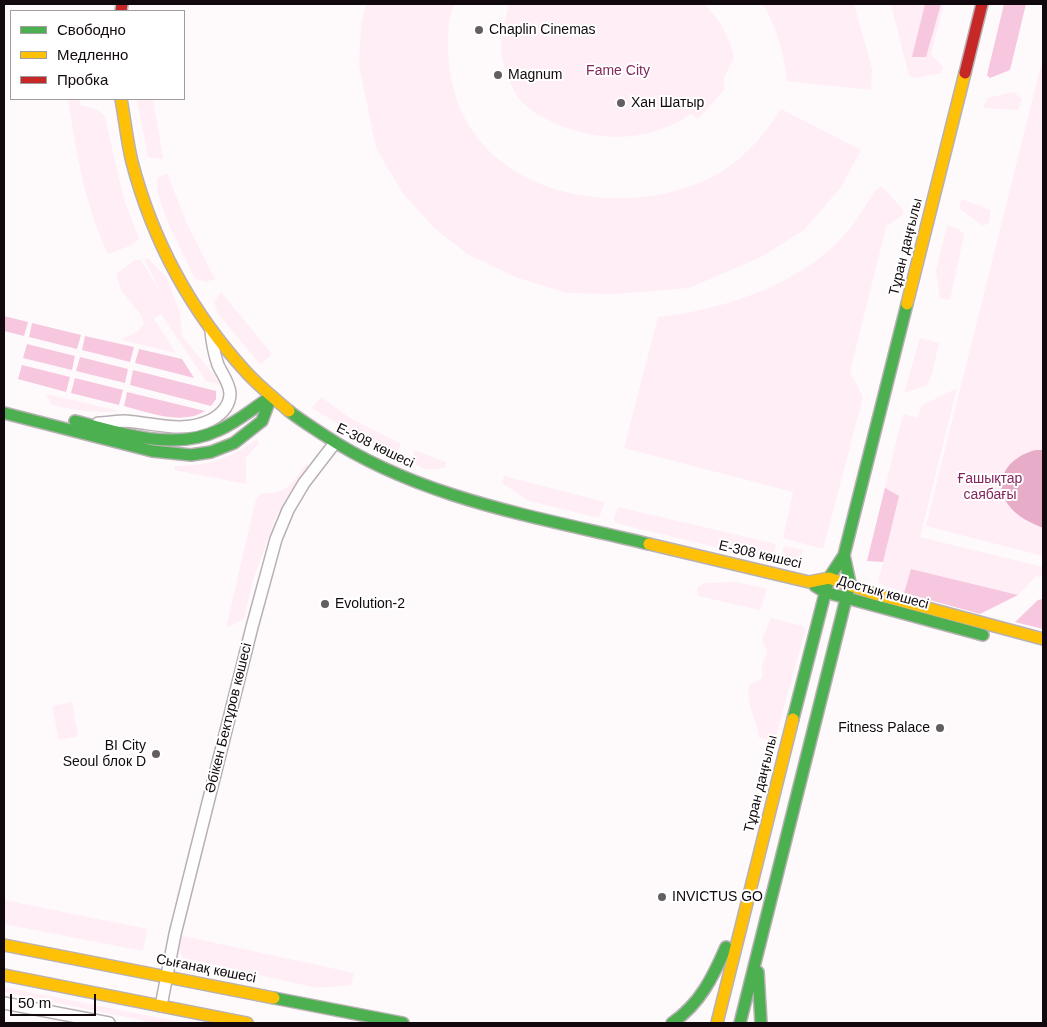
<!DOCTYPE html>
<meta charset="utf-8">
<style>
body{margin:0}
#map{position:relative;width:1047px;height:1027px;overflow:hidden;background:#fefafc;font-family:Helvetica,sans-serif}
canvas{display:block}
.frame{position:absolute;inset:0;border:5px solid #11090d;pointer-events:none}
.legend{position:absolute;left:10px;top:10px;width:175px;height:90px;box-sizing:border-box;background:#fff;border:1px solid #a09d9e;margin:0;padding:6px 9px;list-style:none;font-size:15px;color:#11090d}
.legend li{display:flex;align-items:center;gap:10px;height:25px}
.legend b{width:25px;border:1px solid #a09d9e}
.scale{position:absolute;left:10px;top:994px;width:86px;height:22px;box-sizing:border-box;border:2px solid #11090d;border-top:0;padding-left:6px;font-size:15px;line-height:18px;white-space:nowrap;color:#11090d;-webkit-text-stroke:4px #fff;paint-order:stroke}
</style>
<div id="map">
<canvas width="1047" height="1027"></canvas>
<div class="frame"></div>
<ul class="legend">
<li><b style="height:6px;background:#4caf50"></b>Свободно</li>
<li><b style="height:6px;background:#ffc107"></b>Медленно</li>
<li><b style="height:6px;background:#c62828"></b>Пробка</li>
</ul>
<div class="scale">50 m</div>
</div>
<script>
const c = document.querySelector('canvas').getContext('2d');
c.lineJoin = 'round';
function paint(path, color) { c.fillStyle = color; c.fill(path, 'evenodd'); }
function strokePath(path, color, width, dash) { c.strokeStyle = color; c.lineWidth = width; c.lineCap = dash ? 'butt' : 'round'; c.setLineDash(dash || []); c.stroke(path); }
function write(font, color, halo, rows, align = 'center') {
  c.font = font + ' Helvetica,sans-serif'; c.lineWidth = 4; c.setLineDash([]); c.textBaseline = 'middle'; c.strokeStyle = halo; c.fillStyle = color; for (const [text, x, y, turn = 0] of rows) {
    c.save(); c.translate(x, y); c.rotate((+turn || 0) * Math.PI / 180); c.textAlign = isNaN(turn) ? turn : align; if (halo) c.strokeText(text, 0, 0); c.fillText(text, 0, 0); c.restore();
  }
}
const green = new Path2D(`
 M366,4H454C446,24 447,49 450,71C466,193 616,225 712,177C741,162 764,136 781,109L861,150L841,187L804,230L761,257L689,288L615,294L567,293L515,277L467,254L434,228L402,192L376,148L359,64L361,26Z
 M509,4H705L721,24L731,46L734,57L724,78V90L698,119L691,114C651,142 600,143 557,124C544,118 532,113 522,102C512,92 505,70 502,57C499,40 505,20 509,4Z
 M763,4H854L872,69L871,90L787,81C784,52 777,29 763,4Z
 M891,4H944L931,54L943,67L942,73L915,78L909,76Z
 M1043,57V556L926,526Z
 M1014,92L1022,99L1018,110L983,108L987,98Z
 M68,99H79L80,105L98,110L105,117L124,200L139,239L132,245L108,254C85,205 76,152 68,99Z
 M137,99H153L163,159L148,157Z
 M167,173L187,224L215,279L206,282L195,279C187,260 150,194 158,178Z
 M881,186L902,208L904,214L886,227L850,372L863,397L823,549L783,538L793,492L624,448L658,317C723,310 803,284 847,232C858,219 866,204 875,191Z
 M961,199L991,210L989,223L983,226L959,208Z
 M947,225L960,230L964,235L950,300L940,298L936,271Z
 M148,258L167,278L180,314L182,336L222,385L206,381L161,314L154,319L176,353L121,340L138,331L144,324L141,315L121,290L116,274L135,260H141L162,295L144,259Z
 M221,292L272,354L261,365L218,314L214,302Z
 M920,338L939,343L932,374L927,385L904,393Z
 M957,388L920,537L1043,567V577L1036,576L1018,595L911,569L904,593L878,583L883,562L867,561L903,414L918,418L921,406Z
 M46,394L120,411C96,413 76,411 52,405Z
 M321,397L350,418L401,444L398,451L387,454L312,408Z
 M257,439L259,443L246,458V484L174,470L175,466C207,466 231,458 257,439Z
 M414,450L446,462L445,468C431,470 421,472 413,460Z
 M306,464L311,468L276,517L252,583L244,619L226,628L256,499L262,493C288,495 292,483 306,464Z
 M504,476L605,502L599,518L529,501L502,483Z
 M618,507L776,544L772,561L616,523L614,518Z
 M784,546L803,550L798,567L780,564Z
 M736,582L767,589L760,610L698,596L697,588L704,583Z
 M771,618L806,627L775,740L759,738C757,719 746,705 749,685C770,675 759,681 763,663C764,659 767,656 767,651L762,640Z
 M72,702L78,736L59,740L52,706Z
 M4,900L147,929L143,951L4,924Z
 M179,935L354,973L351,985L317,988L183,958L179,949Z
 M4,987L185,1023H154L4,992Z`);
const forest = new Path2D(`
 M925,4H941L926,57H912Z
 M1004,4H1026L1010,70L990,78L987,75Z
 M4,316L28,322L24,336L4,331Z
 M32,323L81,335L77,349L29,337Z
 M85,336L134,347L130,362L82,350Z
 M27,344L75,356L72,370L23,358Z
 M139,349L182,359L194,378L135,363Z
 M80,357L128,369L125,383L76,371Z
 M22,365L70,377L66,392L18,379Z
 M133,370L216,391V399L211,406L130,385Z
 M75,378L123,390L119,405L71,393Z
 M127,392L205,411C182,426 147,412 124,406Z
 M885,488L899,496L883,562L867,561Z
 M911,569L1018,595L980,614L904,593Z
 M1043,599V629L1015,622L1038,600Z`);
const water = new Path2D(`
 M1036,450H1043V528C1031,523 1018,517 1010,507C989,482 1009,456 1036,450Z`);
const street = new Path2D(`
 M98,423C107,423 116,421 125,421C155,423 182,434 211,420C222,414 230,406 230,393C229,382 222,374 218,365C214,353 212,343 211,331
 M4,1003L109,1023
 M161,1006L175,934L252,627L276,539L288,510L304,483L334,444`);
const fast = new Path2D(`
 M289,411C300,420 312,427 324,435C420,499 538,517 649,544
 M4,413L152,451L191,455L211,452L234,443L262,421L271,397
 M75,421C121,433 173,452 219,430C238,422 253,408 271,397
 M815,586L825,592L983,635
 M793,719L829,578L844,555L907,304
 M758,972L761,1023
 M274,998L403,1023
 M672,1023C700,1004 713,977 726,947
 M740,1023L850,583L844,555`);
const slow = new Path2D(`
 M121,99C125,120 127,142 132,162C153,242 192,313 247,373C260,387 275,399 289,411
 M907,304L965,73
 M649,544L809,582L829,578L875,594L1043,639
 M4,945L274,998
 M4,975L247,1023
 M717,1023L793,719`);
const jam = new Path2D(`
 M121,11L122,4
 M965,73L982,4`);
const markers = [
 [479,30,5,"#645d61"],
 [498,75,5,"#645d61"],
 [621,103,5,"#645d61"],
 [325,604,5,"#645d61"],
 [940,728,5,"#645d61"],
 [156,754,5,"#645d61"],
 [662,897,5,"#645d61"]
];
const poiNames = [
 ["Chaplin Cinemas",489,30],
 ["Magnum",508,75],
 ["Хан Шатыр",631,103],
 ["Evolution-2",335,604],
 ["Fitness Palace",930,728,"right"],
 ["BI City",146,746,"right"],
 ["Seoul блок D",146,762,"right"],
 ["INVICTUS GO",672,897]
];
const parkNames = [
 ["Fame City",618,71],
 ["Ғашықтар",990,479],
 ["саябағы",990,495]
];
const streetNames = [
 ["Тұран даңғылы",906,247,-76],
 ["Е-308 көшесі",375,446,26],
 ["Е-308 көшесі",760,555,13],
 ["Достық көшесі",883,593,15],
 ["Әбікен Бектұров көшесі",229,718,-76],
 ["Тұран даңғылы",761,784,-76],
 ["Сығанақ көшесі",206,969,11]
];
paint(green, '#ffeef5');
paint(forest, '#f6c7de');
paint(water, '#e6acc8');
strokePath(street, '#b8b1b4', 14);
strokePath(fast, '#b8b1b4', 14);
strokePath(slow, '#b8b1b4', 14);
strokePath(jam, '#b8b1b4', 14);
strokePath(street, '#fffeff', 11);
strokePath(fast, '#4caf50', 11);
strokePath(slow, '#ffc107', 11);
strokePath(jam, '#c62828', 11);
for (const [x, y, r, color] of markers) { const dot = new Path2D(); dot.arc(x, y, r, 0, 2 * Math.PI); c.fillStyle = color; c.fill(dot); strokePath(dot, '#fff', 2); }
write('14px', '#11090d', '#fff', poiNames, 'left');
write('14px', '#84265c', '#fff', parkNames);
write('14px', '#11090d', '#fff', streetNames);
</script>
